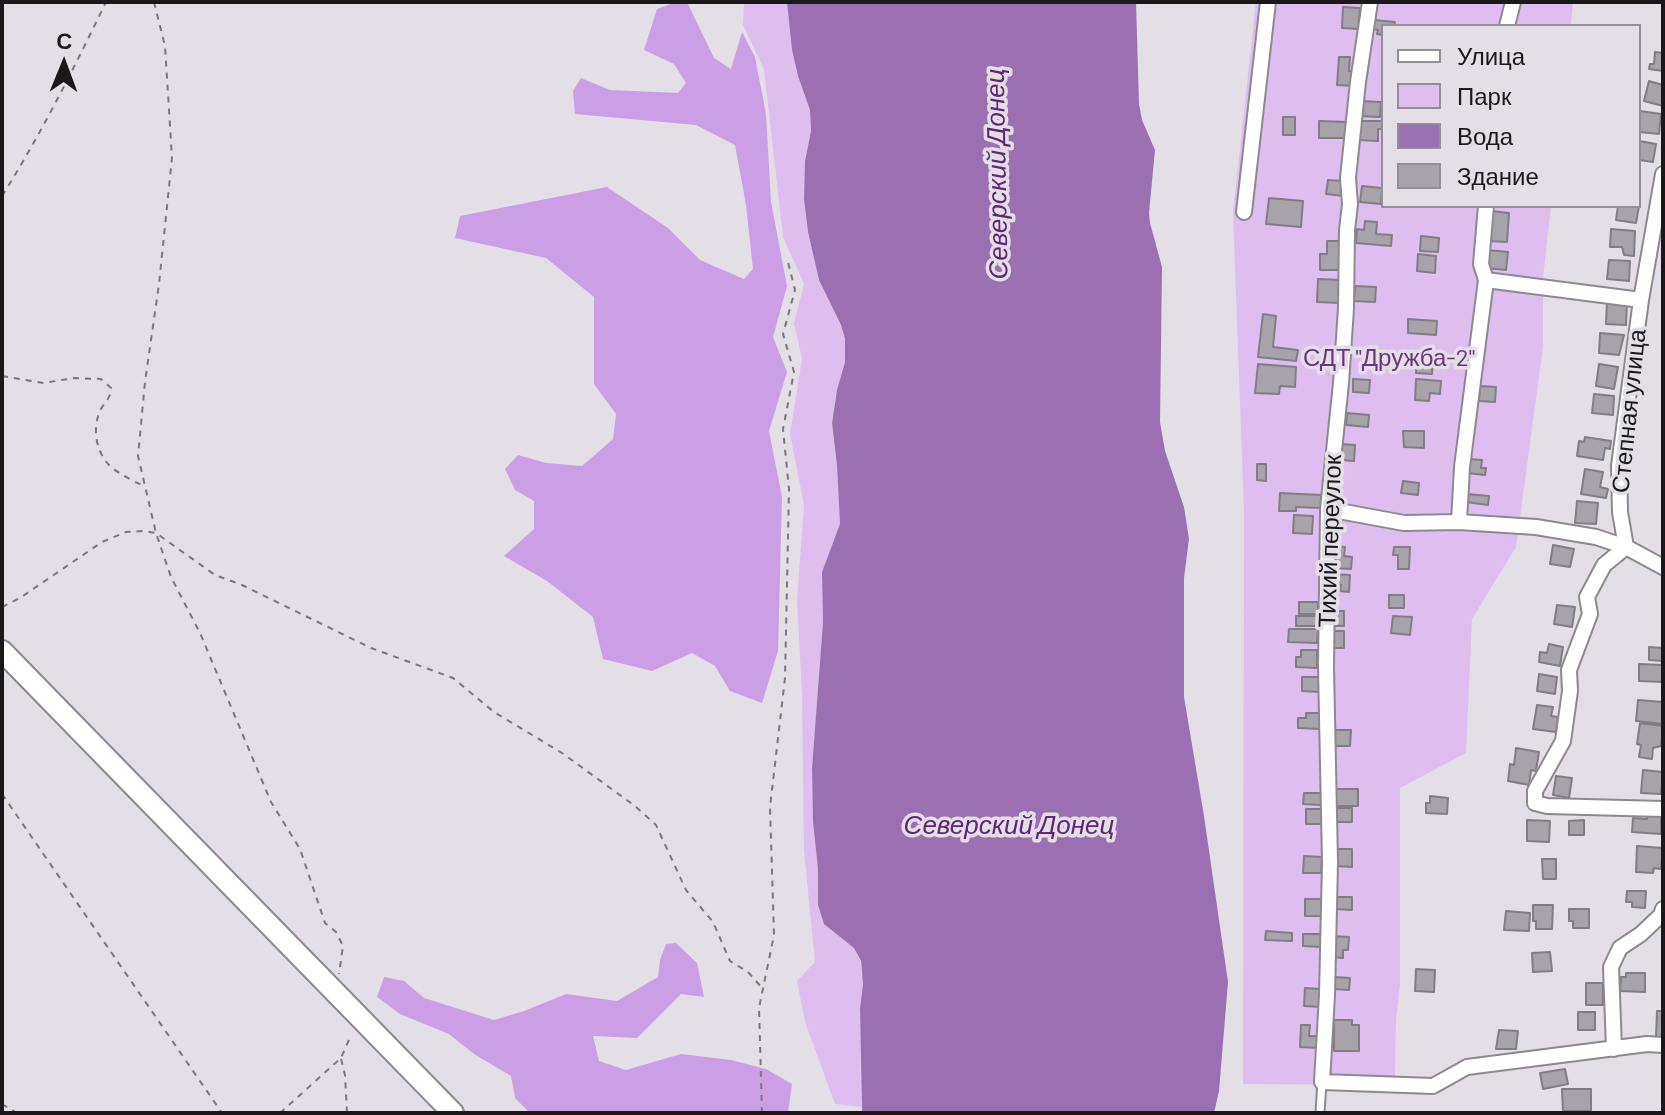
<!DOCTYPE html>
<meta charset="utf-8">
<style>
body{margin:0}
#map{position:relative;width:1665px;height:1115px;overflow:hidden;background:#e4dfe6;font-family:Barlow,sans-serif}
canvas{display:block}
.frame{position:absolute;inset:0;border:4px solid #1a181b;pointer-events:none}
.legend{position:absolute;left:1381px;top:24px;width:260px;height:184px;box-sizing:border-box;background:#e4dfe6;border:2px solid #938f95;margin:0;padding:10px 14px;list-style:none;font-size:24px;color:#1a181b}
.legend li{display:flex;align-items:center;gap:16px;height:40px}
.legend b{width:40px;border:2px solid #938f95}
.north{position:absolute;left:24px;top:24px;width:80px;height:80px;-webkit-text-stroke:6px #e4dfe6;paint-order:stroke;rotate:1deg;font-size:22px;font-weight:700;line-height:32px;text-align:center;color:#1a181b}
.north::after{content:'';display:block;margin:auto;width:28px;height:36px;background:#1a181b;clip-path:polygon(50% 0,100% 100%,50% 72%,0 100%)}
</style>
<div id="map">
<canvas width="1665" height="1115"></canvas>
<div class="frame"></div>
<ul class="legend">
<li><b style="height:10px;background:#fff"></b>Улица</li>
<li><b style="height:22px;background:#ddbeef"></b>Парк</li>
<li><b style="height:22px;background:#9b70b3"></b>Вода</li>
<li><b style="height:22px;background:#a8a3aa"></b>Здание</li>
</ul>
<div class="north">С</div>
</div>
<script>
const c = document.querySelector('canvas').getContext('2d');
c.lineJoin = 'round';
function paint(path, color) { c.fillStyle = color; c.fill(path, 'evenodd'); }
function strokePath(path, color, width, dash) { c.strokeStyle = color; c.lineWidth = width; c.lineCap = dash ? 'butt' : 'round'; c.setLineDash(dash || []); c.stroke(path); }
function write(font, color, halo, rows, align = 'center') {
  c.font = font + ' Barlow,sans-serif'; c.lineWidth = 7; c.setLineDash([]); c.textBaseline = 'middle'; c.strokeStyle = halo; c.fillStyle = color; for (const [text, x, y, turn = 0] of rows) {
    c.save(); c.translate(x, y); c.rotate((+turn || 0) * Math.PI / 180); c.textAlign = isNaN(turn) ? turn : align; if (halo) c.strokeText(text, 0, 0); c.fillText(text, 0, 0); c.restore();
  }
}
const green = new Path2D(`
 M744,2H787L792,50L798,76L810,110L811,131L805,161L804,199L808,232L819,280L841,325L845,339V362L837,390L832,423L837,466L840,524L822,572L823,622L812,768L813,822L818,869L860,961L863,984L860,1009L861,1107L835,1104L805,1022L797,981L815,962L804,851L802,695L797,600L804,505L790,434L802,359L794,323L804,284L783,237L764,69L743,25Z
 M1256,2H1573L1571,26H1383V206H1551L1543,278V347L1516,547L1472,619L1466,753L1400,788V985L1396,1020L1395,1075L1393,1085L1243,1084L1244,511L1233,213Z`);
const forest = new Path2D(`
 M676,2H687L714,58L731,69L742,32L755,57L766,114L771,202L787,286L773,337L787,372L769,431L782,497L778,651L762,703L730,691L715,666L692,653L652,671L603,659L593,617L547,581L504,556L534,529V501L515,490L505,469L518,455L546,463L582,466L613,439L616,414L594,384V297L546,258L455,238L460,216L607,187L668,228L700,260L744,279L753,269L746,205L735,145L696,125L575,114L573,91L581,78L610,90L678,93L686,83L674,64L644,50L657,9Z
 M676,943L697,963L704,997L681,994L637,1038L593,1036L599,1061L626,1070L681,1054L731,1060L766,1069L792,1084L788,1113H530L515,1098L511,1076L474,1054L449,1034L400,1014L377,997L384,977L404,981L424,998L494,1020L524,1011L566,994L617,1001L658,977L660,960L666,944Z`);
const water = new Path2D(`
 M787,2H1136L1139,104L1142,120L1155,150L1149,213L1150,223L1162,267L1160,422L1165,451L1184,507L1189,539L1184,578V697L1204,816L1228,982L1219,1091L1214,1113H862L860,1009L863,984L861,961L854,948L824,924L818,905V869L813,822L812,768L823,622L822,572L840,524L837,466L832,423L837,390L845,362V339L841,325L819,280L808,232L804,199L805,161L811,131L810,110L798,76L792,50Z`);
const building = new Path2D(`
 M1343,7L1360,8L1358,29L1342,28Z
 M1375,20L1395,22L1394,26H1383V35L1377,34L1378,30L1373,29Z
 M1655,52L1663,53V71L1649,69L1650,64H1654Z
 M1339,57H1350L1349,71L1355,72V86L1337,85Z
 M1649,81L1663,85V106L1644,101Z
 M1360,101L1381,102L1380,117L1359,116Z
 M1640,111L1661,114L1659,134L1639,132Z
 M1283,117H1295V135H1283Z
 M1319,121L1348,122L1347,138H1319Z
 M1358,121H1383V129H1378V141L1358,140Z
 M1639,141L1656,144L1653,162L1639,160Z
 M1328,180L1344,181L1343,196L1326,194Z
 M1362,186L1382,188L1381,204L1360,202Z
 M1269,198L1303,201L1301,227L1266,224Z
 M1639,201H1640L1636,223L1616,220L1618,206H1639Z
 M1491,211L1509,213L1507,242L1488,241Z
 M1365,221L1377,222L1376,234L1392,235L1391,246L1356,243L1357,229L1364,230Z
 M1611,229L1635,231L1634,256L1624,255L1622,247H1610Z
 M1421,236L1439,238L1438,252L1420,251Z
 M1327,241H1343L1342,270H1320V254H1327Z
 M1488,250L1508,252L1506,270L1486,268Z
 M1418,254L1436,256L1435,273L1417,271Z
 M1609,260L1630,261L1629,281L1607,279Z
 M1318,279L1342,280L1341,303L1317,302Z
 M1355,286L1376,287L1375,302L1354,301Z
 M1607,300L1627,301L1626,325L1606,324Z
 M1263,314L1276,316L1273,347L1298,350L1296,361L1258,357Z
 M1408,319L1437,321L1436,335L1408,333Z
 M1600,333L1624,335L1619,355L1599,353Z
 M1417,356L1433,357L1432,374L1416,373Z
 M1258,364L1296,367L1295,387L1280,386L1279,394L1255,393Z
 M1599,364L1618,367L1614,389L1596,386Z
 M1353,379L1370,380L1369,393L1353,392Z
 M1416,379L1441,381L1440,394L1430,393L1429,401L1415,400Z
 M1480,386L1496,387L1495,402L1479,401Z
 M1594,394L1614,396L1613,415L1592,413Z
 M1347,413L1369,415L1368,427L1346,425Z
 M1403,431H1424V448L1404,447Z
 M1585,437L1611,441L1610,449L1605,448L1603,460L1577,456L1579,441L1584,442Z
 M1342,444L1355,445L1354,461L1340,460Z
 M1469,459L1482,460L1481,468H1486L1485,475L1467,473Z
 M1257,464H1266V481L1257,480Z
 M1585,469L1603,472L1600,487L1608,489L1606,498L1581,494Z
 M1403,481L1419,483L1418,495L1401,493Z
 M1280,493L1321,495V508L1296,507V511H1279Z
 M1467,494L1489,496L1488,505L1466,502Z
 M1577,501L1598,503L1596,524L1575,523Z
 M1294,515L1313,516L1312,534L1293,533Z
 M1553,545L1574,549L1570,567L1550,564Z
 M1332,546L1345,547L1344,556L1352,557L1351,569L1331,568Z
 M1394,547H1410L1409,569H1398V555H1393Z
 M1331,574L1350,575L1349,592L1340,591L1341,585L1331,584Z
 M1389,595H1404V608H1389Z
 M1299,602H1318V614H1299Z
 M1557,605L1575,607L1572,627L1554,624Z
 M1331,611H1344V626H1331Z
 M1296,616H1317V626H1296Z
 M1393,616L1412,617L1410,635L1391,633Z
 M1289,629H1318L1317,643L1288,642Z
 M1331,631H1344V648H1331Z
 M1549,644L1563,647L1560,666L1539,662L1540,652L1547,653Z
 M1649,647L1663,648V661L1649,660Z
 M1301,650H1317V668L1296,667V657H1301Z
 M1639,664L1663,665V682L1639,681Z
 M1539,674L1557,677L1555,694L1537,691Z
 M1302,677H1321L1320,692L1302,691Z
 M1638,700L1663,702V724L1636,721Z
 M1537,705L1553,707L1551,716L1558,717L1556,732L1533,729Z
 M1306,713H1320V729L1298,728V718H1306Z
 M1640,723L1663,726L1661,746L1653,748L1652,759L1639,757L1641,745L1637,744Z
 M1334,730H1351L1350,746H1334Z
 M1516,748L1539,752L1536,771L1531,770L1529,785L1508,781L1510,764L1514,765Z
 M1643,770L1663,772L1661,794L1641,793Z
 M1556,776L1572,778L1569,798L1553,795Z
 M1335,789H1358V806H1335Z
 M1304,793H1321V805L1303,804Z
 M1430,796L1448,798L1447,814L1426,813V803H1430Z
 M1337,808H1352V822H1337Z
 M1306,809H1321L1322,824H1306Z
 M1647,815L1661,816V834L1632,832L1633,818L1647,819Z
 M1527,820L1550,821L1549,842L1527,841Z
 M1584,820V835H1569V821Z
 M1637,846L1663,848L1661,869L1654,868L1653,873L1636,872Z
 M1336,849H1352V867L1335,866Z
 M1304,856L1322,857L1321,873H1303Z
 M1542,859H1556V879H1543Z
 M1627,891H1646L1645,908L1632,907V902H1626Z
 M1335,897H1352V910L1334,909Z
 M1305,899H1323L1322,916H1305Z
 M1533,905H1553L1552,929H1536V921H1533Z
 M1569,909H1589V928H1573V921H1569Z
 M1506,911L1530,913L1529,931L1504,930Z
 M1266,931L1292,933V941L1265,940Z
 M1303,934H1322L1321,947L1303,946Z
 M1331,936L1349,937L1348,950H1343V958L1330,957Z
 M1550,952L1552,971L1533,972L1532,953Z
 M1416,969L1435,970L1434,992L1415,991Z
 M1626,973H1645V992L1620,991L1621,977H1626Z
 M1334,977L1350,978L1349,990L1333,989Z
 M1586,983H1603V1005H1586Z
 M1305,988L1321,989V1007L1304,1006Z
 M1663,1003V1037H1656L1657,1011H1663Z
 M1578,1012H1595V1030H1578Z
 M1334,1020H1352V1025H1359V1051H1334Z
 M1301,1025H1310L1309,1036H1319V1048L1300,1047Z
 M1499,1030L1518,1031L1516,1049H1496Z
 M1565,1069L1568,1084L1543,1089L1540,1073Z
 M1562,1089H1591V1111H1563Z`);
const path = new Path2D(`
 M154,2L165,46L172,158L159,284L145,382L138,456L156,533L171,577L200,633L271,802L300,849L325,923L336,932L343,946L339,974
 M2,196C41,134 74,68 106,2
 M2,376L44,383L74,378L101,379L111,388C111,399 104,402 100,411C92,429 96,452 110,466C119,474 133,481 144,486
 M2,607L20,598L102,542L126,532L143,531L156,533L215,575L242,585L371,648L453,678L494,712L562,753L635,806L656,825L686,890L713,922L730,961L748,972L763,989
 M2,794L222,1113
 M341,1059L345,1075L347,1113
 M2,1104L17,1113
 M280,1113L341,1058L351,1035
 M762,1113L759,1008L774,935L770,807L785,678L789,489L783,429L794,372L783,334L795,290L787,258`);
const lane = new Path2D(`
 M1320,1113L1322,1082`);
const street = new Path2D(`
 M1370,2L1358,82L1348,178L1350,204L1347,230L1346,308L1341,383L1328,509L1326,667L1330,862L1327,995L1322,1082L1433,1086L1467,1067L1647,1044L1663,1045
 M1507,26L1513,2
 M1244,212L1268,2
 M1486,280L1641,300
 M1328,509L1404,523L1459,522L1536,527L1596,537L1626,547L1663,567
 M1459,522L1462,467L1486,280L1481,264L1486,206
 M1626,547L1604,565L1587,597L1590,614L1569,670L1570,691L1563,741L1535,791V803L1547,806L1663,809
 M1626,547L1620,512L1619,466L1641,300L1663,174
 M1614,1049L1611,967L1620,948L1641,934L1661,915L1663,909`);
const secondary = new Path2D(`
 M2,651L453,1113`);
const parkNames = [
 ["СДТ \"Дружба-2\"",1389,358]
];
const streetNames = [
 ["Степная улица",1629,411,-84],
 ["Тихий переулок",1330,541,-88]
];
const waterNames = [
 ["Северский Донец",997,174,-91],
 ["Северский Донец",1009,825]
];
paint(green, '#ddbeef');
paint(forest, '#cb9fe5');
paint(water, '#9b70b3');
paint(building, '#a8a3aa');
strokePath(building, '#817d84', 2);
strokePath(lane, '#8d898f', 11);
strokePath(street, '#8d898f', 18);
strokePath(secondary, '#8d898f', 24);
strokePath(path, '#7b777c', 2, [6, 6]);
strokePath(lane, '#fff', 7);
strokePath(street, '#fff', 14);
strokePath(secondary, '#fff', 20);
write('24px', '#6a3385', '#e4dfe6', parkNames);
write('24px', '#1a181b', '#e4dfe6', streetNames);
write('italic 26px', '#5d2678', '#e4dfe6', waterNames);
</script>
